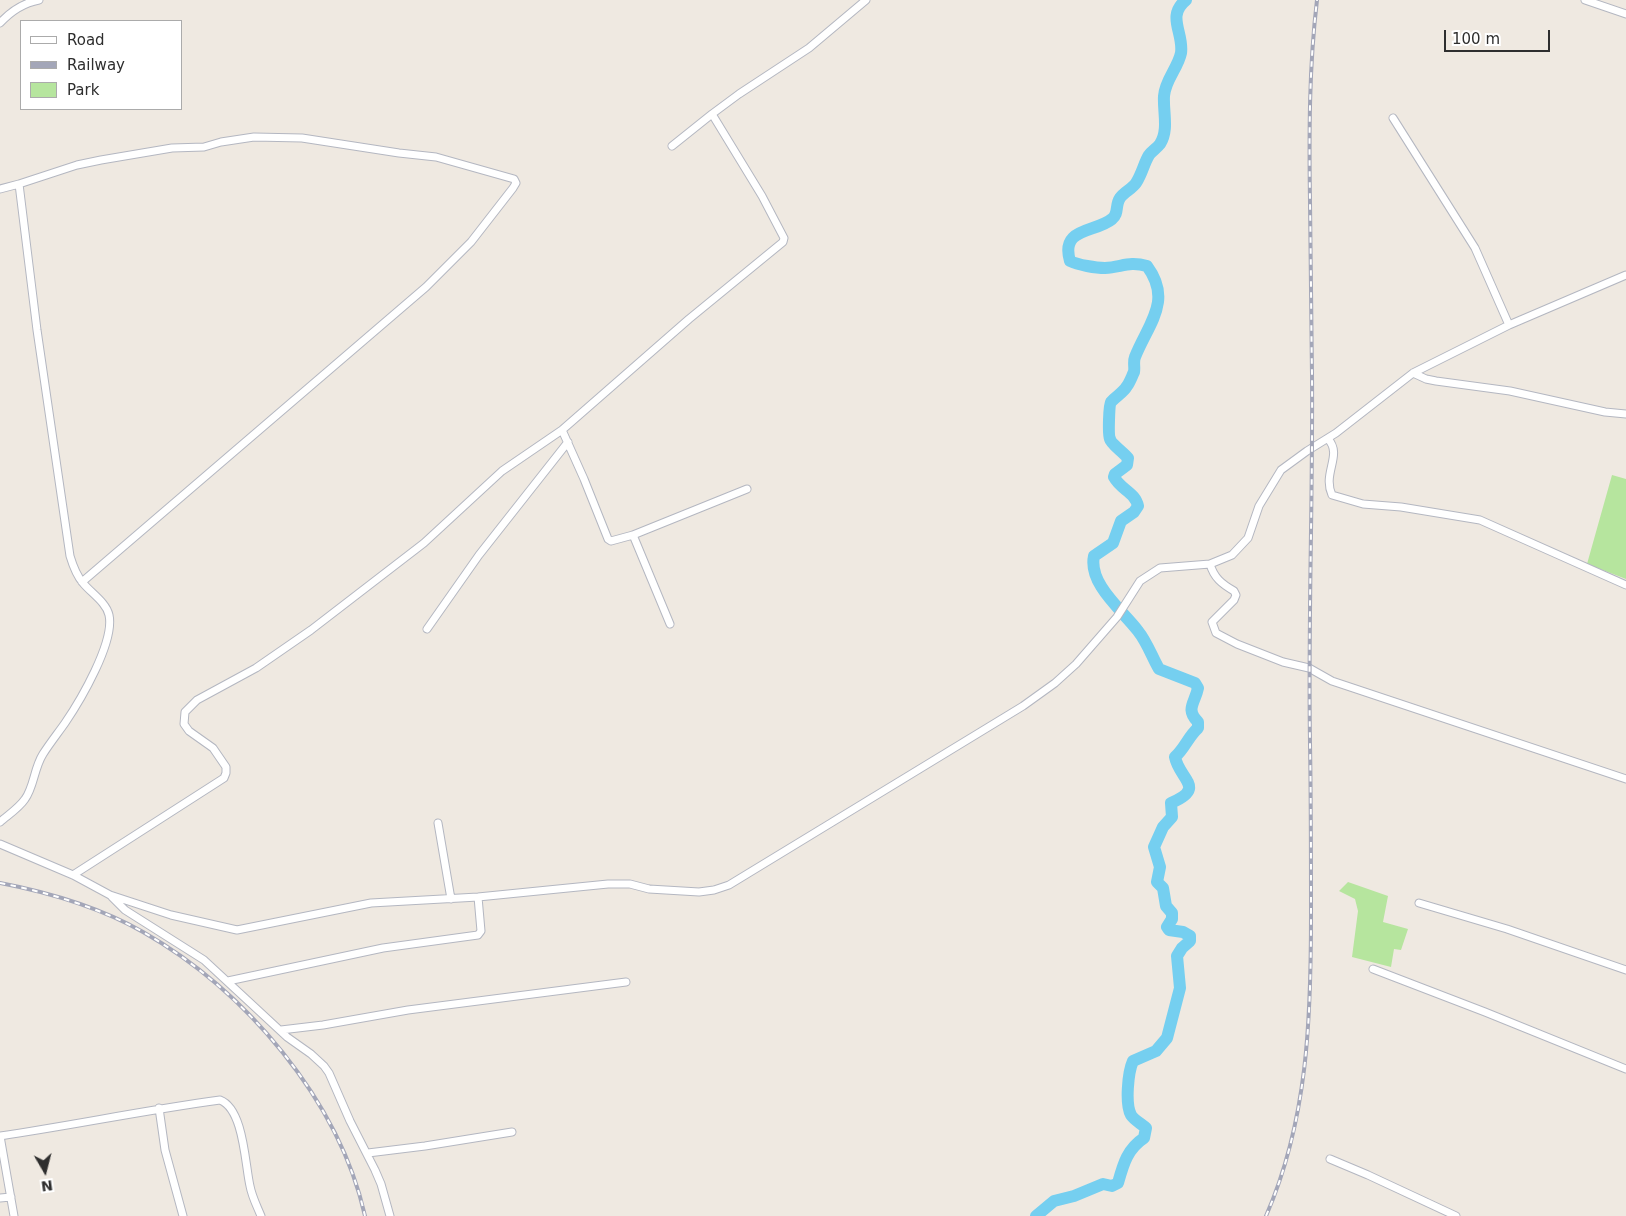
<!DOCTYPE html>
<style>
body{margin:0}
#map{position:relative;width:1626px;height:1216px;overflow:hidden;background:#efe9e1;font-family:"DejaVu Sans",sans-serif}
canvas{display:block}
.legend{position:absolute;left:20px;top:20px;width:162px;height:90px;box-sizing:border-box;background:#fff;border:1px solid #ababab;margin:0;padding:6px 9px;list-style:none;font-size:15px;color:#2e2e2e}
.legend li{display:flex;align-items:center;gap:10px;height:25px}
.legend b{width:25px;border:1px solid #ababab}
.north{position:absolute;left:20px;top:1146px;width:50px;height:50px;-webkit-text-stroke:4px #fff;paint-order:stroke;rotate:172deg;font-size:14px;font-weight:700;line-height:20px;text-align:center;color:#2e2e2e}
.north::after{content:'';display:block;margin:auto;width:18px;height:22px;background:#2e2e2e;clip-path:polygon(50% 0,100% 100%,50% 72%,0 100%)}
.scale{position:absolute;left:1444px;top:30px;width:106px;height:22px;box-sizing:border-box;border:2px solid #2e2e2e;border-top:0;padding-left:6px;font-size:15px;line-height:18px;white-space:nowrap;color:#2e2e2e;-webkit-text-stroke:4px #fff;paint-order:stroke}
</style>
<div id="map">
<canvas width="1626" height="1216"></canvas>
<ul class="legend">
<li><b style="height:6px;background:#fff"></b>Road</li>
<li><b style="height:6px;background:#a3a6b8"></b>Railway</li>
<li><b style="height:14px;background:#b6e59e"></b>Park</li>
</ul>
<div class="north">N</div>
<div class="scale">100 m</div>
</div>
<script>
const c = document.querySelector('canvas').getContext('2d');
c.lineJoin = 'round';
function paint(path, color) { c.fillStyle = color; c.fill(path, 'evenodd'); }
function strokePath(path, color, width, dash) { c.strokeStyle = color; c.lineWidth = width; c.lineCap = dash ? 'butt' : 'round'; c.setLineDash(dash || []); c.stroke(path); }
const green = new Path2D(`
 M1612,475L1626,479V579L1587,564Z
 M1348,882L1388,896L1383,922L1408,929L1401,950L1394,949L1391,967L1352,957L1358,911L1355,899L1339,891Z`);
const river = new Path2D(`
 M1036,1216L1054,1201L1074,1196L1103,1184L1112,1186L1118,1183C1123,1165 1127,1149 1144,1138L1146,1128C1142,1124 1134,1120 1131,1115C1125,1104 1128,1072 1133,1061L1156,1051L1167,1038L1180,988L1177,956L1182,948L1190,941V936L1183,932L1169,930L1167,927L1172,919V913L1166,906L1163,888L1157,882L1160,867L1154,847L1163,827L1172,817L1171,803C1207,788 1179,779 1175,757C1185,748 1188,737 1198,728V722C1185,709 1195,703 1198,688L1195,683L1159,669C1152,657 1147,642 1138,631C1123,611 1088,584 1094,556L1113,543L1121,521L1134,512L1138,506C1135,492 1121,490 1114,477L1115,474L1127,465L1128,458C1123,452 1111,444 1110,439C1108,435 1109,405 1111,402C1116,396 1123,393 1127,386C1130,382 1132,376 1134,372C1135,367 1133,362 1135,357C1148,324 1173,301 1147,266C1129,261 1122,267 1105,268C1096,268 1078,265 1070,261C1060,227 1095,233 1112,219C1119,214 1115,205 1120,198C1124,192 1132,189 1136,183C1142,174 1144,163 1149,155C1152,151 1157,148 1160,144C1169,130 1163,112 1164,96C1165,80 1178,68 1181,53C1184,33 1166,16 1186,0`);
const minor = new Path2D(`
 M1585,0L1626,14
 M0,23C11,11 23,3 39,0
 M1393,118L1475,248L1509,325
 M672,146L712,114
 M0,189L19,184
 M1413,373L1426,379L1436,381L1510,391L1605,412L1626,414
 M562,430L584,479L608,539L611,541L633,535L747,489
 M1328,439C1343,455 1322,473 1332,495L1363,504L1401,507L1480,520L1626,585
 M633,535L670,624
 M1210,564C1214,578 1222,584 1234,591L1236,595L1234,600L1212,622L1216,633L1237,644L1283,662L1309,668L1332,681L1626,779
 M427,629L479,555L568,442
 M0,822C8,815 19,808 25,799C34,787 34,768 43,754C50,743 58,733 65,723C80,701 115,642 109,615C106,602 91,593 83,583C76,575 73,566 70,556L37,330L19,184L77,165L101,160L172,148L204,147L221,142L254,137L302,138L399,153L436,157L514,179L516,183L513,188L471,242L426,287L82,582
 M438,823L451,899
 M0,844L73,875L110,895L171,915L237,930L371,903L478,897L608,884H630L649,889L699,892L714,890L729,885L1023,706L1055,683L1076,664L1117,617L1140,581L1160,568L1210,564L1232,555L1248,538L1259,506L1281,470L1307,451L1336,433L1413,373L1509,325L1626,275
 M73,875L224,778L226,773V767L213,748L189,731L184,724L185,712L197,700L256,668L311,630L424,543L502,471L562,430L689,319L783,242L784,238L762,196L712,114L739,94L809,48L866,0
 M112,897L125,910L204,960L287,1037L311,1054L324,1066L329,1073L350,1121L375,1170L381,1184L390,1216
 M1419,903L1507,929L1626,970
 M1373,969L1485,1012L1626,1069
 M228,981L383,948L478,935L481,931L478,897
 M281,1030L323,1025L408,1010L626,982
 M159,1108L165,1150L183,1216
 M0,1136C74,1125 146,1110 220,1100C244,1109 245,1165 250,1186C252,1197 257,1206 261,1216
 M0,1136L14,1216
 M368,1153L425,1146L512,1132
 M1330,1159L1368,1175L1456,1216
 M0,1198L11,1197`);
const rail = new Path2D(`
 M0,883C47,892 101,908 143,932C245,990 339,1100 365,1216
 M1266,1216C1308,1120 1311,1018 1311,915C1311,857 1311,800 1310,743C1308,620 1313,497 1312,374C1311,317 1311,260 1310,202C1309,134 1309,67 1317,0`);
paint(green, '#b6e59e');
strokePath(river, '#75cff0', 12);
strokePath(minor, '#b4b7c1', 9);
strokePath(minor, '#fff', 7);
strokePath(rail, '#a3a6b8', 4);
strokePath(rail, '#fff', 2, [5.5]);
</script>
